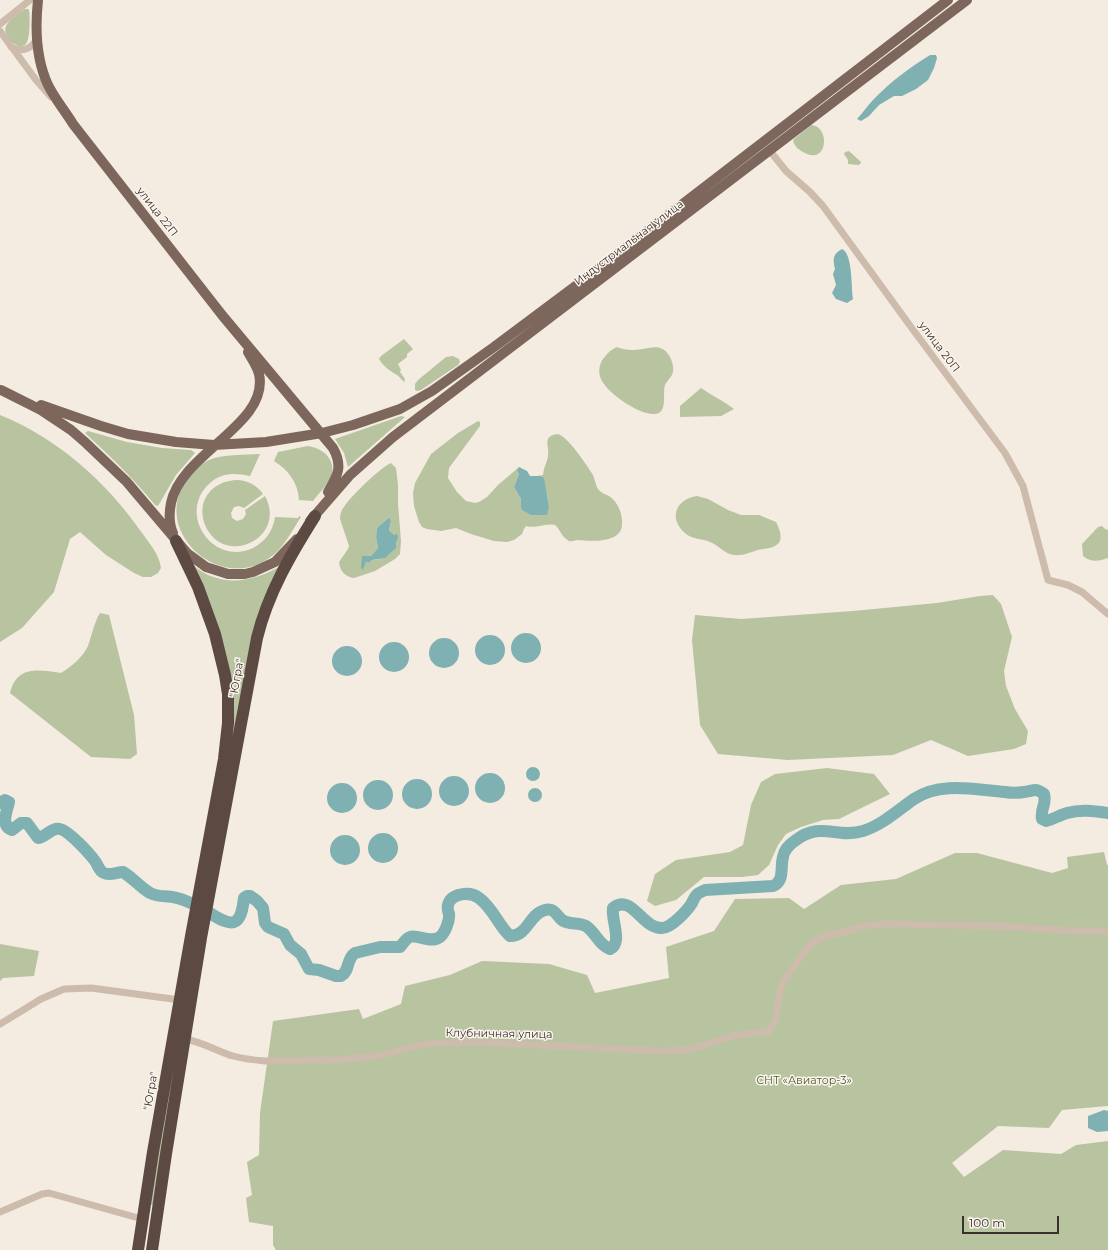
<!DOCTYPE html>
<meta charset="utf-8">
<style>
body{margin:0}
#map{position:relative;width:1108px;height:1250px;overflow:hidden;background:#f4ebe1;font-family:Montserrat,sans-serif}
canvas{display:block}
.scale{position:absolute;left:962px;top:1216px;width:97px;height:18px;box-sizing:border-box;border:2px solid #3b302b;border-top:0;padding-left:5px;font-size:12px;line-height:14px;white-space:nowrap;color:#3b302b;-webkit-text-stroke:3px #fbf5ee;paint-order:stroke}
</style>
<div id="map">
<canvas width="1108" height="1250"></canvas>
<div class="scale">100 m</div>
</div>
<script>
const c = document.querySelector('canvas').getContext('2d');
c.lineJoin = 'round';
function paint(path, color) { c.fillStyle = color; c.fill(path, 'evenodd'); }
function strokePath(path, color, width, dash) { c.strokeStyle = color; c.lineWidth = width; c.lineCap = dash ? 'butt' : 'round'; c.setLineDash(dash || []); c.stroke(path); }
function write(font, color, halo, rows, align = 'center') {
  c.font = font + ' Montserrat,sans-serif'; c.lineWidth = 3; c.setLineDash([]); c.textBaseline = 'middle'; c.strokeStyle = halo; c.fillStyle = color; for (const [text, x, y, turn = 0] of rows) {
    c.save(); c.translate(x, y); c.rotate((+turn || 0) * Math.PI / 180); c.textAlign = isNaN(turn) ? turn : align; if (halo) c.strokeText(text, 0, 0); c.fillText(text, 0, 0); c.restore();
  }
}
const green = new Path2D(`
 M25,9H28L29,10C30,16 30,33 28,39C24,57 1,37 6,26C10,18 19,13 25,9Z
 M811,125C831,126 828,167 803,152C798,149 795,147 793,141L794,139Z
 M849,151L861,162V163L859,165L848,164V160L844,154L845,152Z
 M404,339L413,349L407,354V357L398,364L401,370L400,372L405,379L404,382C402,380 399,376 397,375C390,371 383,366 379,359L381,356Z
 M617,347C621,349 627,350 632,350C644,351 659,341 668,354C672,359 675,369 672,375C670,378 667,381 665,385C662,394 669,415 653,414C638,414 607,393 601,379C598,372 599,365 603,359C607,354 610,350 617,347Z
 M453,356L459,359L460,362L458,365L421,390L417,391L415,390V384L418,380L446,357Z
 M701,388C712,396 724,401 734,409L721,416L680,417V406Z
 M0,415C57,438 107,482 142,533C150,544 159,554 161,568L158,573L151,577H143L134,573L106,555L80,532L70,539L54,592L22,628L0,642Z
 M401,416L405,417L348,467L344,453L335,439Z
 M478,421L480,422V426L449,468L448,478L457,492L466,501L475,503L479,502L487,497L498,485L518,468L519,474L514,487L521,499V508L534,515H543L549,507C547,496 546,486 540,476H537L543,475C544,466 547,463 548,456C550,446 541,436 558,434C569,438 586,464 593,475C595,480 596,486 598,489C601,493 605,494 609,496C618,502 623,514 622,525C621,544 589,541 578,540C574,540 572,542 569,541C562,538 560,529 555,525C546,523 535,529 526,526L524,529L522,534L514,540L507,542L494,541L471,534L456,528L441,531L427,529L422,527L419,522L414,506L413,493L415,483L431,454L458,433Z
 M88,431L127,442L162,448L191,450L195,453L176,475L158,506L155,505C134,479 111,457 87,435L85,433Z
 M308,446C328,449 340,466 327,484C323,490 317,495 313,501L299,500C298,482 288,470 274,461L278,452Z
 M260,454L250,476C236,473 222,472 210,483C176,513 213,567 253,548C265,542 273,531 275,517L298,518L299,516L301,517C292,530 285,546 272,556C219,597 146,527 190,476C196,470 201,464 209,460C222,454 245,455 260,454Z
 M391,463L396,468L398,485V504L401,541L400,554L395,559L375,571L354,578C345,577 340,571 339,562L348,549L349,546L340,519C340,515 341,510 344,507C349,498 382,466 391,463ZM389,519L391,521L389,530L394,535L397,542C390,554 387,559 372,560L369,563L366,562L363,569L362,556H371L378,548L376,537L377,528Z
 M238,480C248,481 257,485 263,494L244,508L239,506L234,507L231,513L232,518L237,521L243,519L246,514L245,510L265,496C288,539 223,568 205,525C202,517 201,507 205,499C211,486 225,480 238,480Z
 M697,496L708,499L728,510L741,515H759L776,522C784,538 783,547 763,549C754,550 743,557 734,555C724,554 719,545 710,542C702,538 692,540 685,533C668,518 676,499 697,496Z
 M1102,526L1105,529L1108,530V558C1099,561 1092,563 1083,556L1082,544L1098,527Z
 M193,565C218,587 250,583 277,568H278L231,760L233,720Z
 M993,595L1001,604L1012,637L1004,671L1006,686L1015,709L1028,731L1026,744L1014,749L968,756L931,740L893,755L788,760L718,754L700,725L692,640L695,615L741,619L853,611L937,603L980,596Z
 M100,613L109,615L134,715L137,754L130,759L91,757L10,693C17,665 39,670 61,673C71,667 83,657 88,646C92,635 94,623 100,613Z
 M827,768L874,774L890,794L839,819L823,820L801,827L786,834L778,845L769,865L758,875L742,877H704L676,900L655,906L647,901L655,874L676,860L730,852L743,845L751,805L761,782L775,774Z
 M1104,852L1107,865H1108V1106L1062,1110L1049,1128L998,1126L952,1163L964,1177L1003,1150L1061,1154L1076,1145L1108,1141V1250H276L273,1245V1226L249,1222L246,1198L252,1195L247,1162L259,1155L260,1113L273,1021L359,1009L363,1019L401,1004L405,986L450,975L482,961L549,964L587,975L595,993L669,978L666,947L714,931L735,899L789,898L804,909L841,885L896,879L955,853H977L1052,873L1068,868L1067,857Z
 M0,944L39,951L34,976L3,978L0,981Z
 M174,1057H177L153,1204L152,1205L149,1204Z`);
const water = new Path2D(`
 M930,55H936L937,58L934,68L928,80L916,89L902,96H894L879,105L869,116L861,121L857,119C863,113 867,106 873,100C890,82 909,68 930,55Z
 M842,249C853,254 851,287 853,299L847,303L836,299L832,293L836,285L833,274L835,269C833,260 832,254 842,249Z
 M519,467L527,471L530,476H540L544,478L549,507L547,515H531L522,510L521,507V499L514,487L519,474L517,470Z
 M389,518L391,521L389,530L394,535L397,534L398,537L396,544V548L385,558L372,560L369,563L366,562L363,570L361,568L362,556H371L378,548L376,537L377,528Z
 M511 648a15 15 0 1 1 30 0a15 15 0 1 1-30 0Z
 M475 650a15 15 0 1 1 30 0a15 15 0 1 1-30 0Z
 M429 653a15 15 0 1 1 30 0a15 15 0 1 1-30 0Z
 M379 657a15 15 0 1 1 30 0a15 15 0 1 1-30 0Z
 M332 661a15 15 0 1 1 30 0a15 15 0 1 1-30 0Z
 M526 774a7 7 0 1 1 14 0a7 7 0 1 1-14 0Z
 M475 788a15 15 0 1 1 30 0a15 15 0 1 1-30 0Z
 M439 791a15 15 0 1 1 30 0a15 15 0 1 1-30 0Z
 M402 794a15 15 0 1 1 30 0a15 15 0 1 1-30 0Z
 M363 795a15 15 0 1 1 30 0a15 15 0 1 1-30 0Z
 M327 798a15 15 0 1 1 30 0a15 15 0 1 1-30 0Z
 M528 795a7 7 0 1 1 14 0a7 7 0 1 1-14 0Z
 M368 848a15 15 0 1 1 30 0a15 15 0 1 1-30 0Z
 M330 850a15 15 0 1 1 30 0a15 15 0 1 1-30 0Z
 M1104,1110L1108,1111V1131L1097,1132L1088,1128V1116Z`);
const river = new Path2D(`
 M0,803L5,800L9,802C7,811 0,826 12,830L21,823H27L38,838C46,837 52,827 60,829C69,831 89,853 95,861C98,865 99,871 104,873C110,876 117,872 123,872C133,878 140,887 150,893C160,898 167,895 177,898C186,900 195,905 203,909C211,913 228,927 236,921C242,917 243,905 244,898L247,896H250L257,901L263,908L265,923L268,927L284,934L290,945L301,954L309,969L319,970L336,976H341C350,971 346,959 355,953L380,947H400C403,944 406,938 410,937C418,934 430,944 440,937C445,933 450,920 449,914C448,911 447,909 448,905C451,893 470,891 479,898C493,908 498,925 510,936C528,936 529,914 545,910C554,907 557,916 562,920C569,925 579,922 586,926C596,933 599,945 610,949C623,943 611,920 613,908C632,893 642,929 662,928C671,928 687,911 692,903C694,899 695,895 699,893C701,892 703,891 705,890L773,886C785,881 780,867 783,857C784,850 790,844 796,840C821,821 837,839 863,831C882,825 897,811 914,799C940,781 976,790 1005,792C1011,793 1018,793 1024,792C1027,792 1032,790 1036,790C1038,790 1041,792 1044,794C1047,805 1040,808 1042,819L1046,821C1054,819 1060,815 1067,813C1081,809 1094,811 1108,813`);
const street = new Path2D(`
 M0,24L30,0
 M0,31L36,80L51,97
 M11,47C22,53 31,49 37,39
 M770,151L786,171L810,192L823,206L911,327L1005,453L1023,486L1048,580L1068,585L1082,592L1108,614
 M0,1024L41,999L64,989L91,988L180,1000
 M185,1039C203,1042 216,1051 233,1056C244,1059 254,1060 265,1061L339,1060L383,1055L415,1046L426,1044L471,1042L661,1051L687,1050L733,1036L752,1033L768,1032L776,1020L780,990L783,982L808,947L815,941L826,936L870,925L885,924L999,926L1074,931H1108
 M0,1212L42,1194L49,1193L142,1219`);
const primary = new Path2D(`
 M38,0C35,28 36,59 48,85C55,99 65,111 73,124L222,315L333,448C343,466 338,475 328,492
 M1,390L41,410L71,430L86,443L126,481L187,553L206,567L228,574H245L253,572L275,562L297,539
 M41,405L101,426L128,434L176,442L214,445L266,442L322,433L353,425L400,409L432,391L494,347L589,276L948,0
 M310,521L350,475L393,437L967,0
 M173,533C169,524 169,513 171,503C181,453 270,424 259,374C257,366 252,359 248,352`);
const highway = new Path2D(`
 M138,1250L153,1152L191,936L224,759L228,723V694L225,675L215,634L198,587L176,541
 M152,1250L166,1154L201,938L257,638C268,593 291,554 315,516`);
const streetNames = [
 ["улица 22П",157,212,52],
 ["Индустриальная улица",629,243,-37],
 ["улица 20П",939,347,53],
 ["\"Югра\"",237,678,-80],
 ["Клубничная улица",499,1034,1],
 ["\"Югра\"",151,1091,-80]
];
const parkNames = [
 ["СНТ «Авиатор-3»",804,1081]
];
paint(green, '#b8c4a0');
paint(water, '#7fb0b2');
strokePath(river, '#7fb0b2', 12);
strokePath(street, '#cdbbac', 7);
strokePath(primary, '#7d675c', 10);
strokePath(highway, '#5c4a42', 12);
write('11px', '#3b302b', '#fbf5ee', streetNames);
write('11px', '#4a5a2e', '#fbf5ee', parkNames);
</script>
